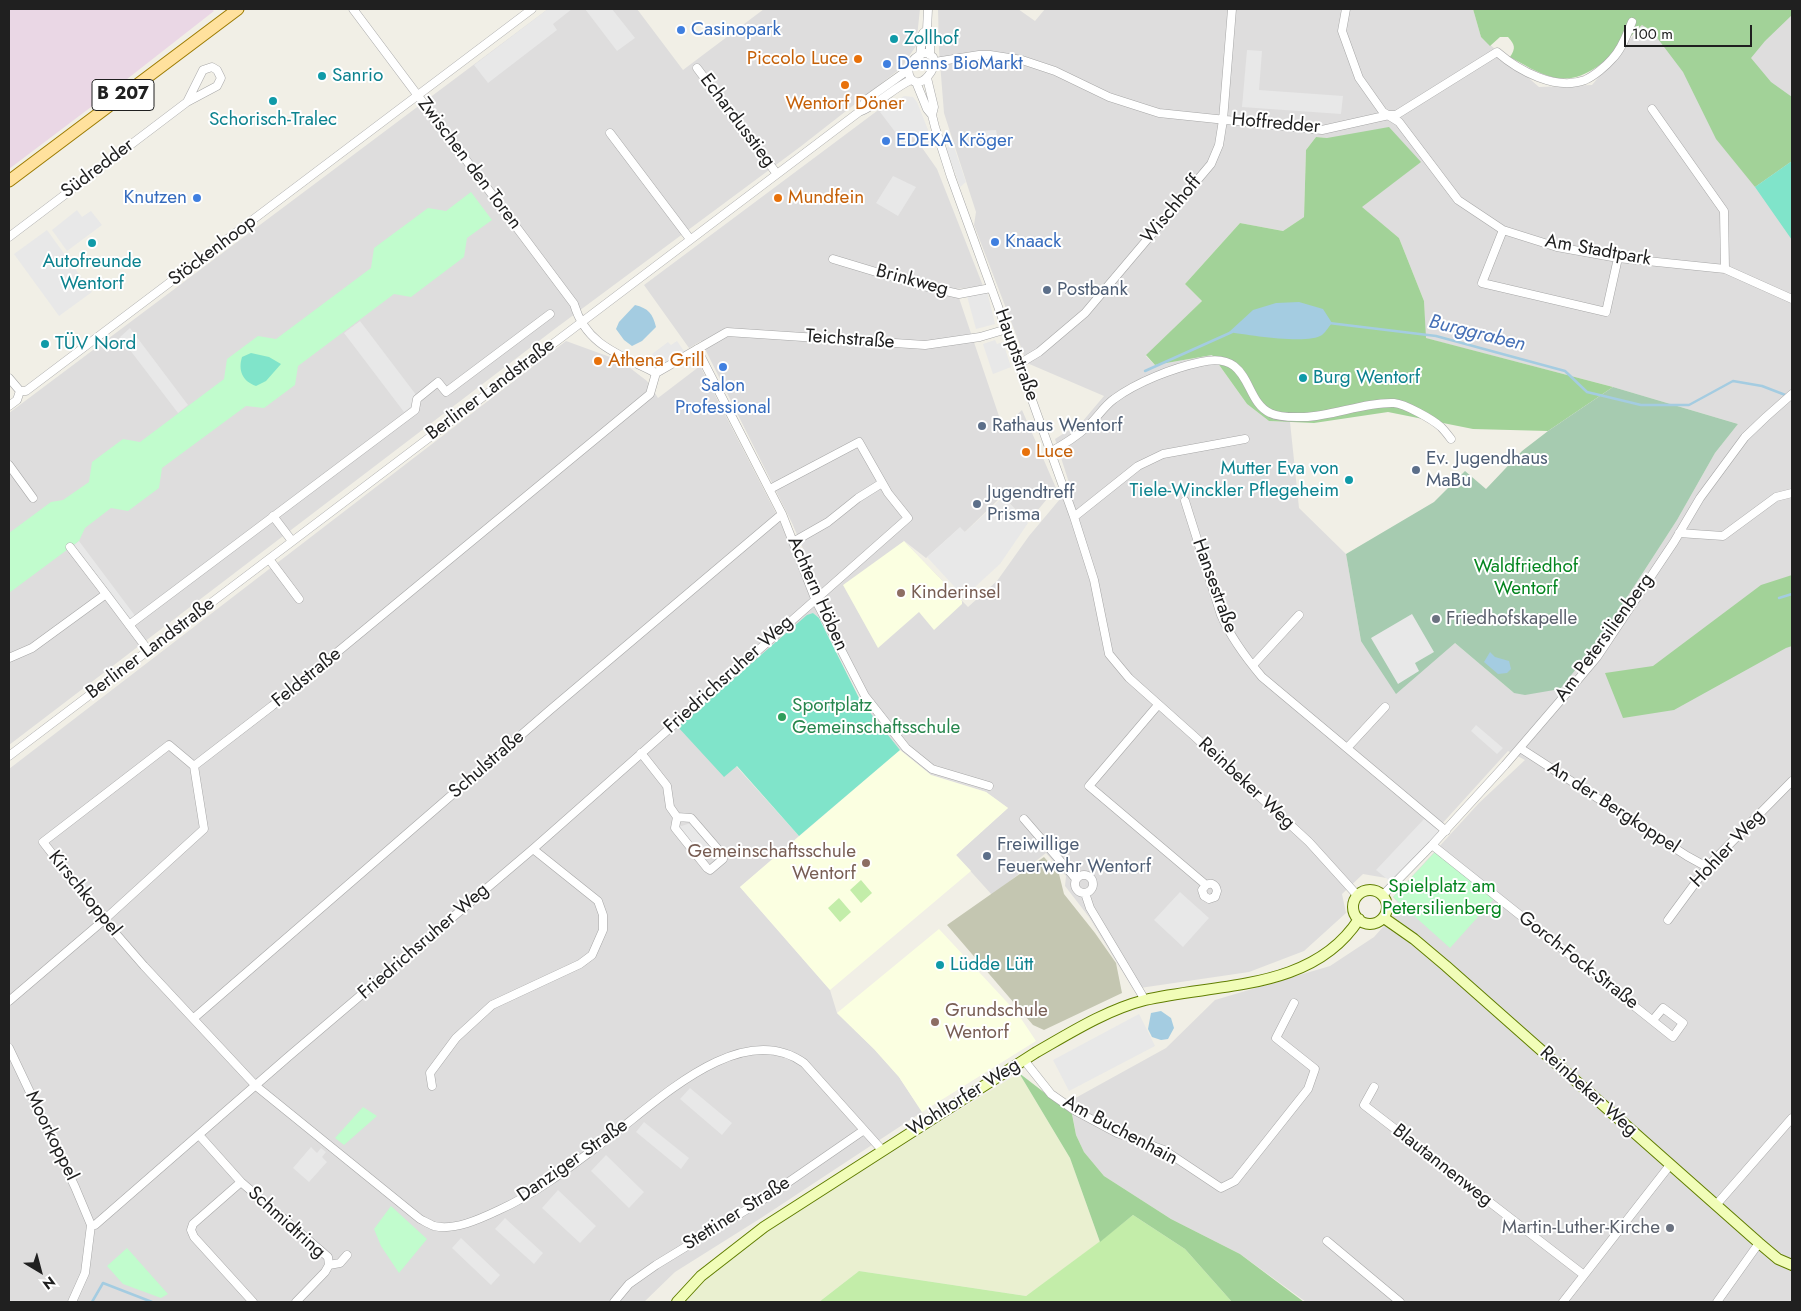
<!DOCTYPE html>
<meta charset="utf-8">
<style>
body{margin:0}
#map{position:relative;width:1801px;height:1311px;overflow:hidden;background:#f1efe6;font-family:Jost,sans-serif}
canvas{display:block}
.frame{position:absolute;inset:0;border:10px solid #202020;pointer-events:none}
.north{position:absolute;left:15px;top:1246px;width:50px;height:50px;-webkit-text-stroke:4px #fff;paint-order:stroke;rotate:143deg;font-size:14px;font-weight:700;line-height:20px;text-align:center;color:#202020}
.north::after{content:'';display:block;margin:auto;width:18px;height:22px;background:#202020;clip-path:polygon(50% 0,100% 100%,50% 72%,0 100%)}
.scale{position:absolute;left:1624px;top:25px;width:128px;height:22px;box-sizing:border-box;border:2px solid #202020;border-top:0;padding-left:6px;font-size:15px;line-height:18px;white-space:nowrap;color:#202020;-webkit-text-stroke:4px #fff;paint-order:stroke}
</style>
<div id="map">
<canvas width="1801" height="1311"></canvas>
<div class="frame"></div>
<div class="north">N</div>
<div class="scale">100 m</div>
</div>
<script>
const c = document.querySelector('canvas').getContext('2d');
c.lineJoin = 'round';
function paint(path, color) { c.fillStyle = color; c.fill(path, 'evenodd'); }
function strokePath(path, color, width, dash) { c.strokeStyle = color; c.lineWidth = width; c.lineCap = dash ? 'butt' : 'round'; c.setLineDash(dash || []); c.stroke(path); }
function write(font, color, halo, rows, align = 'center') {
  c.font = font + ' Jost,sans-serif'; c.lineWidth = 4; c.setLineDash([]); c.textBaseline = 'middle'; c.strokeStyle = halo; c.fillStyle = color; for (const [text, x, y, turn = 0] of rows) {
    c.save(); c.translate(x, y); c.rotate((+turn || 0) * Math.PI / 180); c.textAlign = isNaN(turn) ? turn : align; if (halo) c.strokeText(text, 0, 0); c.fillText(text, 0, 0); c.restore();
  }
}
const residential = new Path2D(`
 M548,9H637L683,70L764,9H920L916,46L901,68L800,147L556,328L9,745V413Z
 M938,9H1018L1035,21L1045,9H1473L1481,37L1539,87L1592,85L1642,25L1792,9V1302H1306L1240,1254L1171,1219L1104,1176L1084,1152L1076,1135L1070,1101L1166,1048L1215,1000L1330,966L1374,937L1401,907L1393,897L1479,803L1525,760L1508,751L1392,879L1363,874L1342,894L1346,913L1304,951L1249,972L1133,989L1089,917L1065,886L1066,876L1046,853L992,895L956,855L1008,808L986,792L931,775L900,750L865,707L819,618L813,613L724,776L736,766L799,836L740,887L830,990L837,1013L874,1049L899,1077L922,1112L761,1218L675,1272L644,1302H9V769L566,341L621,361L647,381L658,398L700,366L780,521L812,600L822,593L792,523L701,341L689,348L644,285L881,108L902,136L911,132L937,169L983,286L956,289L1003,428L1022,410L1056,488L1028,522L1002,496L964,533L960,528L926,558L903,540L968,607L997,581L1029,536L1060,499L1072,492L1055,439L1082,422L1104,396L1027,363L974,225L976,212L944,113L939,50ZM1316,137L1327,138L1420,162L1361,207L1399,238L1424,301L1425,338L1613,387L1738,424L1715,453L1677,520L1600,639L1514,693L1455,643L1361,641L1346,554L1299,508L1290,422L1269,421L1247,404L1212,355L1155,365L1146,356L1202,301L1185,284L1240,223L1283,231L1304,217L1306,150Z`);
const industrial = new Path2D(`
 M9,9H211L214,11L99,101L9,169Z`);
const education = new Path2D(`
 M904,541L962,601V604L934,630L919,612L878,648L843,585Z
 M900,750L931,775L986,792L1008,808L956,855L971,871L830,990L740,887Z
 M939,929L1018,1014L1036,1041L922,1112L899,1077L874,1049L837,1013Z`);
const construction = new Path2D(`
 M1044,857L1059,874L1064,894L1095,933L1116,963L1122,993L1044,1030L1033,1025L947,925Z`);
const farmland = new Path2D(`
 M1019,1073L1070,1158L1100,1242L1026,1296L859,1271L819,1302H683L703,1280L767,1230Z`);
const grass = new Path2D(`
 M861,880L872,893L861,903L850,890Z
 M839,898L851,912L840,922L828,908Z
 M1133,1215L1185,1249L1232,1302H819L859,1271L1026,1296L1099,1242Z`);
const forest = new Path2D(`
 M1473,9H1792V15L1765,41L1751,58L1771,82L1792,97V161L1755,187L1716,139L1683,72L1652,31L1642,25C1618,48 1589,87 1552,77C1537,73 1523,64 1510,57C1516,48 1515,45 1508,37H1500L1490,46L1481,37Z
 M1389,127L1421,162L1362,207L1399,238L1424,301L1426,338L1613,387L1548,431L1473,429L1388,412L1314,423L1269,421L1247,404L1212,355L1155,365L1146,355L1202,301L1185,284L1240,223L1283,231L1304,217L1306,150L1316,137L1327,138Z
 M1792,575V646L1786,648L1674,710L1623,718L1605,673L1653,666L1761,585Z
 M1019,1073L1072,1114L1076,1135L1084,1152L1104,1176L1171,1219L1240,1254L1304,1302H1232L1185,1249L1133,1215L1100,1242L1070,1158Z`);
const cemetery = new Path2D(`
 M1613,387L1738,424L1715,453L1677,520L1600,639L1560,689L1525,695L1514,693L1455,643L1396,694L1361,641L1346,554L1434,502L1465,471L1486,489L1522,451L1548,431Z`);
const park = new Path2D(`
 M471,192L492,220L467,238L464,257L411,297L394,294L298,366L295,385L264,408L246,406L162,468L159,488L128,511L111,508L85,528L79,541L9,593V533L51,502L63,500L89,482L92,462L123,439L140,442L224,379L227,359L258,336L276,339L371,268L374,248L428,208L446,211Z
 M1435,852L1494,899L1450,948L1393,897Z
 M363,1107L377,1116L344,1145L335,1138Z
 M391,1206L427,1239L399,1273L381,1246L374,1229Z
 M127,1248L168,1294L161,1298L123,1284L107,1266Z`);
const pitch = new Path2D(`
 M1792,161V240L1755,187Z
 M251,353L269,357L281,364L266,381L256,386C242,381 238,370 242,357Z
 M813,613L819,618L860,700L900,750L799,836L737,766L724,777L678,727L807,615Z`);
const parking = new Path2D(`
 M548,9H572L553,24L557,30L488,83L474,65Z
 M585,9H612L635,38L617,51Z
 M1247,50L1262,51L1259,90L1343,96L1341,114L1242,107Z
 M904,96L913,97L917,102L932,140L921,148L911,135L902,141L880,112Z
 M996,130L997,137H980L960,144L958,138L980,131Z
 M953,144L966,182L960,187L946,148Z
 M893,176L916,187L898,216L876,203Z
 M77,210L82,217L91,211L102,225L67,251L52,230Z
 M47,230L92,292L59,316L14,254Z
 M987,291L995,324L976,329L967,296Z
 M360,321L420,400L404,412L344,333Z
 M130,328L188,405L178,413L120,337Z
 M995,340L997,344L1003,342L1011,367L993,374L983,344Z
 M677,341L684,351L660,365L652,354L668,342L671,345Z
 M1003,497L1028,523L1000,564L964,597L927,557L960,527L965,532Z
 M79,541L136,617L129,622L73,546Z
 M1412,614L1434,652L1415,663L1419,671L1398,684L1371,638Z
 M1476,725L1503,748L1497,754L1471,731Z
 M1424,819L1440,832L1392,883L1376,870Z
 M691,823L717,855L699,859L675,828Z
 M1180,892L1209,918L1183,947L1154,920Z
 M1139,1014L1155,1046L1069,1091L1053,1060Z
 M690,1088L732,1123L722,1135L680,1099Z
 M644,1122L689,1158L681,1169L636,1132Z
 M311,1147L317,1153L321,1148L326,1152L322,1157L327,1162L309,1182L293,1168Z
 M606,1155L644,1192L629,1208L591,1171Z
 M558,1190L596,1226L580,1243L542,1208Z
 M505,1218L543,1253L534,1264L495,1229Z
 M461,1238L500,1275L491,1285L452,1248Z`);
const water = new Path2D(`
 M1299,302L1323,309L1332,323C1329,326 1326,332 1322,335C1308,345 1248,335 1229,332L1253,310L1276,303Z
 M635,305C648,308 653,314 656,327L642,341L632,346L624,340L616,329L619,322Z
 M1490,652L1495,657L1509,661L1511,669L1507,673L1498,674L1484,662Z
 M1161,1011L1171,1018L1174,1028L1168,1039L1161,1040L1152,1037L1148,1029L1151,1013Z`);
const stream = new Path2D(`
 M1329,323L1436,336L1565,371L1587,392L1641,405H1689L1733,381L1762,386L1788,396
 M1145,371L1232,332
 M1779,598L1792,594
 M92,1302L103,1283L152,1302`);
const minor = new Path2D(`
 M353,9L574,304C586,346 621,355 656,373L727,332L925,345L980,337L1007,329
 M928,9L927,30L930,35V55
 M1346,9L1342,31L1359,78L1383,112L1399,122L1458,200L1503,230L1557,247L1618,258L1725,269L1792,299
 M924,53H927L933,57C935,63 934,67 931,72C914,99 894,65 924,53Z
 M920,55L923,33L927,30
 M935,62L979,55H990L1022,60L1055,71L1109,97L1159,113L1322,130L1389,115H1396L1497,52C1519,71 1556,91 1585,80C1594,76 1606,66 1612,59C1622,49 1627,34 1632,22
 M697,68L777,174
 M927,78L934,107L932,115L935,127L951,177L1032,400L1074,517L1094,580L1109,654L1129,678L1194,736L1309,842L1357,895
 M916,82L927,109L932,115
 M1652,109L1724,211L1725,269
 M859,112L866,100L908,70
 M610,133L690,239
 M1503,230L1482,283L1606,312L1618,258
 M9,237L187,102L217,86L221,78L217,70L212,67L203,70L187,102
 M833,259L919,285L959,294L991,288
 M697,349L782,514L816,601L865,696L906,748L932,769L989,786
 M1019,364L1039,352L1085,313L1211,164L1219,145L1223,120L1232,9
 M9,378L20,391H26L532,9
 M9,406L17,400L20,391
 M1050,452C1063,445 1077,436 1088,426C1097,418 1104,406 1114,399C1137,382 1173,368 1201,362C1252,350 1243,401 1270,413C1280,418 1294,417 1304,417C1334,416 1364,402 1394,403C1405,404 1432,419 1441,427C1445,431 1448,435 1451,439
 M9,465L33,498
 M1185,501L1221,615C1231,638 1246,658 1262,677L1446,831
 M273,516L292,541
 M1074,517L1138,466L1163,454L1245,439
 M1679,533L1723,536L1776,497L1792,493
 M793,542L828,522L858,498L882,483
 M70,547L106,594
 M269,559L299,599
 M129,625L415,410L417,399L438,382L446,392L550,314
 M9,658L32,648L106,594L148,650
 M1253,665L1299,615
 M1158,705L1089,786L1206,885C1212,882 1216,885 1217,891L1215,897L1209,899L1204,896L1202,890L1206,885
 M1348,747L1385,707
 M1520,748L1687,856L1707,867
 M641,753L667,786L670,807L677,817L675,828L707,868L710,870L723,859V855L691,818L677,817
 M9,756L859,112C878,105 893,88 911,80
 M194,766L169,745L43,842L104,920L144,966L256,1086L420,1219C424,1221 429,1224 434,1226C454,1231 480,1219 499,1210C539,1192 574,1164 610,1137C658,1101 741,1018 804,1063L882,1150
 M1024,819L1076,879
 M1432,845L1673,1037L1683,1023L1663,1008L1653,1020
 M1075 884a9 9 0 1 1 18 0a9 9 0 1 1-18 0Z
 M1085,893L1090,908L1142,995L1144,1001
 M1383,895L1432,845L1505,765L1560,701L1597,657L1674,542L1700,498L1745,437L1766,417L1792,394
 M1668,920L1707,867L1792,781
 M9,1001L104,920L204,829L194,766L272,706L650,394L656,373
 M194,1018L550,710L782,514
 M9,1048L75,1187L91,1225L85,1273L72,1302
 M1024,1060L1051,1094L1074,1110L1117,1133L1164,1150L1221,1188L1235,1181L1308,1089L1315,1069L1276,1038L1294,1003
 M432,1086L430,1073L456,1038L492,1005L580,964L592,955L603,930V915L598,901L533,849
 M1374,1087L1364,1105L1584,1275
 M199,1135L241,1182
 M1716,1205L1792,1118
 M91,1225H95L288,1057L533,849L908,518L888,493L859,442L770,489
 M1327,1241L1400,1302
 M253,1302L194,1237L191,1230L193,1224L241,1182L328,1257L329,1265
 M296,1302L325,1272L329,1265L340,1263L347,1255
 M614,1302L629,1284L656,1265L764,1199L864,1130
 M1563,1302L1670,1165
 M1717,1302L1759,1243`);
const secondary = new Path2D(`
 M1353 907a17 17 0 1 1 34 0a17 17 0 1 1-34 0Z
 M1384,918L1414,939L1446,966L1759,1243L1778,1259L1792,1265
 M677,1302L701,1276L764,1227L1035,1053C1070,1033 1106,1010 1145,1000C1218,983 1313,991 1359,919`);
const primary = new Path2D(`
 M9,181L238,9`);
const markers = [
 [681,30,5,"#3f7fe0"],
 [894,39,5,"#0f9aa8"],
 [858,59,5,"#e8710a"],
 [887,64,5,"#3f7fe0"],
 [322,76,5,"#0f9aa8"],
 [845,85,5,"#e8710a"],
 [273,101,5,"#0f9aa8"],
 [886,141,5,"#3f7fe0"],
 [197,198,5,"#3f7fe0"],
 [778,198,5,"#e8710a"],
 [995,242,5,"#3f7fe0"],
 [92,243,5,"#0f9aa8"],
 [1047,290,5,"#5c6f8a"],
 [45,344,5,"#0f9aa8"],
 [598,361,5,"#e8710a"],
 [723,367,5,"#3f7fe0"],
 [1303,378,5,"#0f9aa8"],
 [982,426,5,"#5c6f8a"],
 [1026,452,5,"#e8710a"],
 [1416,470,5,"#5c6f8a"],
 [1349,480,5,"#0f9aa8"],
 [977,504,5,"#5c6f8a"],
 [901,593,5,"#8d6e63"],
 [1436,619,5,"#6b7280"],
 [782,717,5,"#2e9e5b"],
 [987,856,5,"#5c6f8a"],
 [866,863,5,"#8d6e63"],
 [940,965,5,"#0f9aa8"],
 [935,1022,5,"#8d6e63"],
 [1670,1228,5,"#6b7280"]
];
const shields = [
 [123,95,62]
];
const shieldNames = [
 ["B 207",123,95]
];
const shopNames = [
 ["Casinopark",691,30],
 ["Denns BioMarkt",897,64],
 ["EDEKA Kröger",896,141],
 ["Knutzen",187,198,"right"],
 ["Knaack",1005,242],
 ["Salon",723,386,"center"],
 ["Professional",723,408,"center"]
];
const cultureNames = [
 ["Zollhof",904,39],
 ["Sanrio",332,76],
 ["Schorisch-Tralec",273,120,"center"],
 ["Autofreunde",92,262,"center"],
 ["Wentorf",92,284,"center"],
 ["TÜV Nord",55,344],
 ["Burg Wentorf",1313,378],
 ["Mutter Eva von",1339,469,"right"],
 ["Tiele-Winckler Pflegeheim",1339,491,"right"],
 ["Lüdde Lütt",950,965]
];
const foodNames = [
 ["Piccolo Luce",848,59,"right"],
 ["Wentorf Döner",845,104,"center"],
 ["Mundfein",788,198],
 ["Athena Grill",608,361],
 ["Luce",1036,452]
];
const streetNames = [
 ["Echardusstieg",737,121,53],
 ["Hoffredder",1276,124,5],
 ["Zwischen den Toren",469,164,53],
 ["Südredder",98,169,-37],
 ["Wischhoff",1172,210,-50],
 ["Stöckenhoop",213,251,-37],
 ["Am Stadtpark",1598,251,10],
 ["Brinkweg",912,281,15],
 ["Teichstraße",850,340,4],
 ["Hauptstraße",1016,355,70],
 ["Berliner Landstraße",491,390,-37],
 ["Hansestraße",1214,586,70],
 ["Achtern Höben",817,594,66],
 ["Am Petersilienberg",1605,638,-54],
 ["Berliner Landstraße",151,649,-37],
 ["Friedrichsruher Weg",729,675,-42],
 ["Feldstraße",307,678,-39],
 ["Schulstraße",487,765,-41],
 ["Reinbeker Weg",1246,784,43],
 ["An der Bergkoppel",1613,808,33],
 ["Hohler Weg",1728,849,-47],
 ["Kirschkoppel",84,894,51],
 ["Friedrichsruher Weg",424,942,-41],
 ["Gorch-Fock-Straße",1578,961,38],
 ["Reinbeker Weg",1588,1092,42],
 ["Wohltorfer Weg",964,1098,-32],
 ["Am Buchenhain",1120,1131,28],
 ["Moorkoppel",51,1136,64],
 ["Danziger Straße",573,1161,-35],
 ["Blautannenweg",1442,1166,38],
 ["Stettiner Straße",737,1214,-32],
 ["Schmidtring",286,1223,42]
];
const serviceNames = [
 ["Postbank",1057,290],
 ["Rathaus Wentorf",992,426],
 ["Ev. Jugendhaus",1426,459],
 ["MaBu",1426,481],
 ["Jugendtreff",987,493],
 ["Prisma",987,515],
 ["Freiwillige",997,845],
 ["Feuerwehr Wentorf",997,867]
];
const parkNames = [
 ["Waldfriedhof",1526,567],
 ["Wentorf",1526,589],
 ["Spielplatz am",1442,887],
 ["Petersilienberg",1442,909]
];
const educationNames = [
 ["Kinderinsel",911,593],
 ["Gemeinschaftsschule",856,852,"right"],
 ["Wentorf",856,874,"right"],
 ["Grundschule",945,1011],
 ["Wentorf",945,1033]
];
const worshipNames = [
 ["Friedhofskapelle",1446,619],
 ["Martin-Luther-Kirche",1660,1228,"right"]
];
const leisureNames = [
 ["Sportplatz",792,706],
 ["Gemeinschaftsschule",792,728]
];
const waterNames = [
 ["Burggraben",1477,334,14]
];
paint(residential, '#dedddd');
paint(industrial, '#ead7e5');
paint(education, '#fbffe1');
paint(construction, '#c4c6b1');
paint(farmland, '#eaf0d0');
paint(grass, '#c3eda9');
paint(forest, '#a2d298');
paint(cemetery, '#a6cbb0');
paint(park, '#c1fccd');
paint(pitch, '#80e4ca');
paint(parking, '#e8e8e8');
paint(water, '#a4cce1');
strokePath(stream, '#a4cce1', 2.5);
strokePath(minor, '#a7a7a7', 9);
strokePath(secondary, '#617e00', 12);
strokePath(primary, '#9c7b00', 13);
strokePath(minor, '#fff', 8);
strokePath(secondary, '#f1fdb8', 10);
strokePath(primary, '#ffe19d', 11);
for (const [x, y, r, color] of markers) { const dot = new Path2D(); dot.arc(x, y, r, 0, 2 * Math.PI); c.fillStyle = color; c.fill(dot); strokePath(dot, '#fff', 2); }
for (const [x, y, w] of shields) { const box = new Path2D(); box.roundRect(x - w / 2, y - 15.5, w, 31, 4); c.fillStyle = '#fff'; c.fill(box); strokePath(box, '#202020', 1); }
write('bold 18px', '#202020', null, shieldNames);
write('19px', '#366cbe', '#fff', shopNames, 'left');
write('19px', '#0d838f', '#fff', cultureNames, 'left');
write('19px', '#c56008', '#fff', foodNames, 'left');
write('19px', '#202020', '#fff', streetNames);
write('19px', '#4e5e75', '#fff', serviceNames, 'left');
write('19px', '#058620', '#fff', parkNames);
write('19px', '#785e54', '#fff', educationNames, 'left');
write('19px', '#5b616d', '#fff', worshipNames, 'left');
write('19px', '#27864d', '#fff', leisureNames, 'left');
write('italic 20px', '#4670b6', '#fff', waterNames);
</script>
